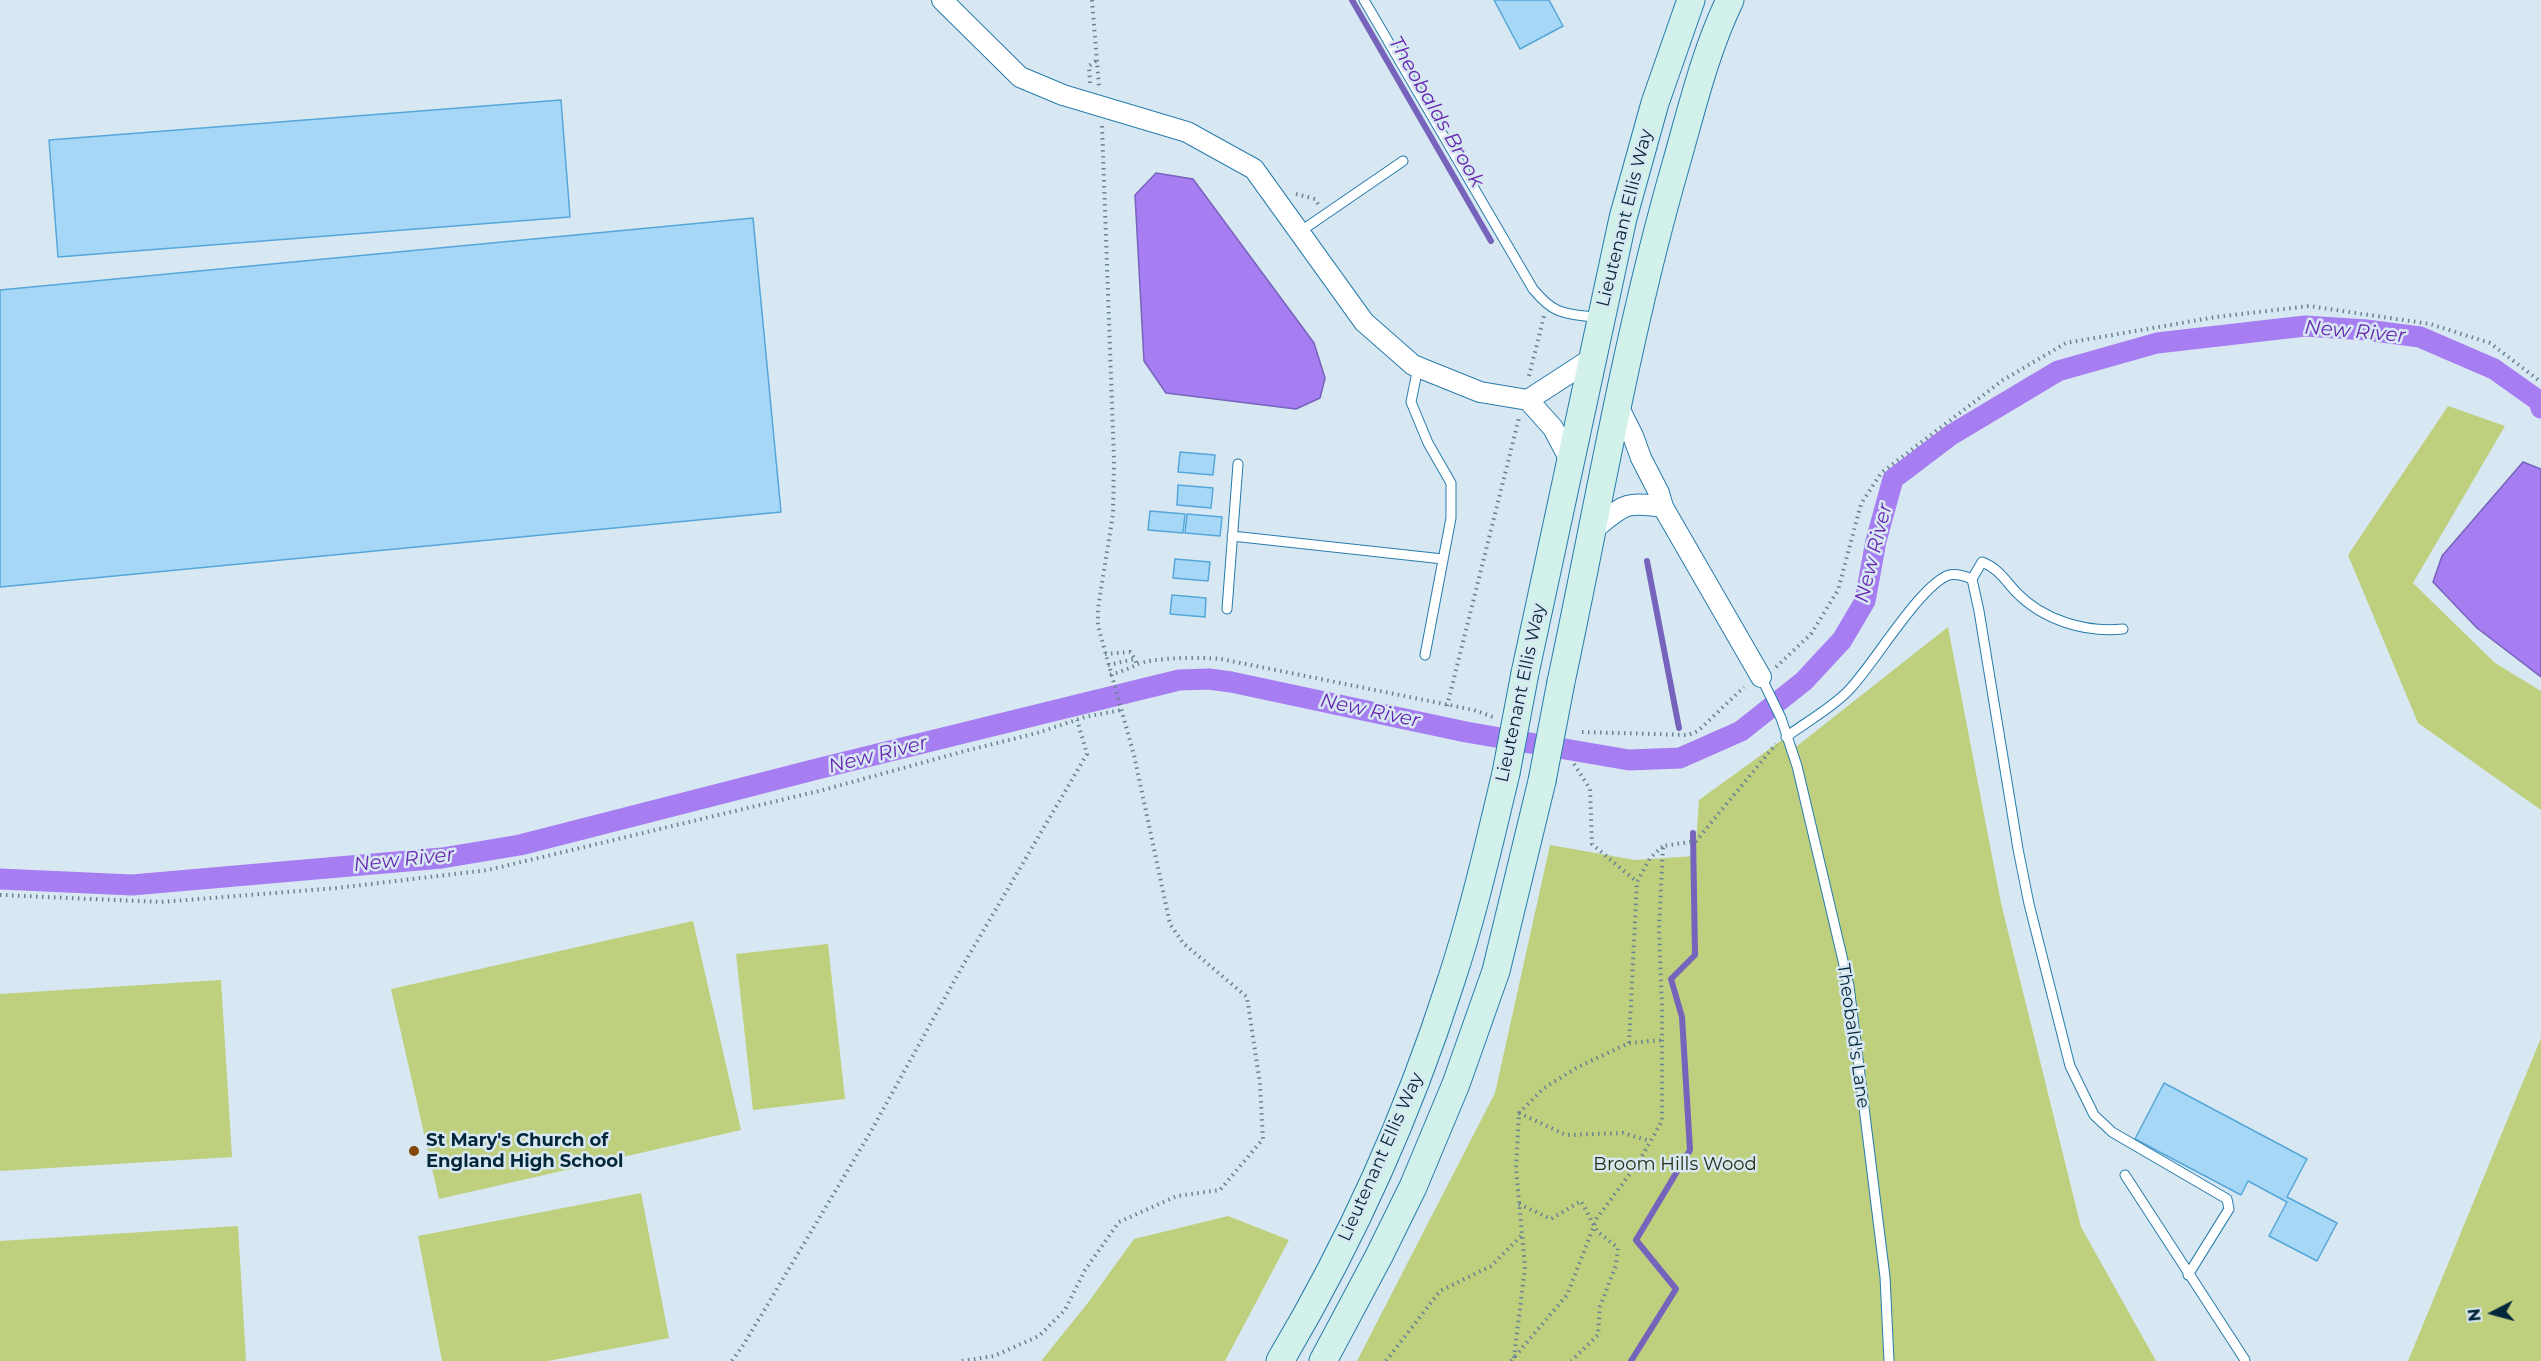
<!DOCTYPE html>
<style>
body{margin:0}
#map{position:relative;width:2541px;height:1361px;overflow:hidden;background:#d8e8f2;font-family:Montserrat,sans-serif}
canvas{display:block}
.north{position:absolute;left:2463px;top:1283px;width:60px;height:60px;-webkit-text-stroke:4px #d8e8f2;paint-order:stroke;rotate:264deg;font-size:16px;font-weight:700;line-height:24px;text-align:center;color:#02263a}
.north::after{content:'';display:block;margin:auto;width:21px;height:27px;background:#02263a;clip-path:polygon(50% 0,100% 100%,50% 72%,0 100%)}
</style>
<div id="map">
<canvas width="2541" height="1361"></canvas>
<div class="north">N</div>
</div>
<script>
const c = document.querySelector('canvas').getContext('2d');
c.lineJoin = 'round';
function paint(path, color) { c.fillStyle = color; c.fill(path, 'evenodd'); }
function strokePath(path, color, width, dash) { c.strokeStyle = color; c.lineWidth = width; c.lineCap = dash ? 'butt' : 'round'; c.setLineDash(dash || []); c.stroke(path); }
function write(font, color, halo, rows, align = 'center') {
  c.font = font + ' Montserrat,sans-serif'; c.lineWidth = 5; c.setLineDash([]); c.textBaseline = 'middle'; c.strokeStyle = halo; c.fillStyle = color; for (const [text, x, y, turn = 0] of rows) {
    c.save(); c.translate(x, y); c.rotate((+turn || 0) * Math.PI / 180); c.textAlign = isNaN(turn) ? turn : align; if (halo) c.strokeText(text, 0, 0); c.fillText(text, 0, 0); c.restore();
  }
}
const green = new Path2D(`
 M2448,406L2505,426L2413,583L2495,663L2541,691V810L2418,723L2348,555Z
 M1948,627L2001,903L2081,1227L2156,1361H1357L1495,1093L1550,845L1635,860L1695,856L1699,800L1786,737L1797,746Z
 M693,921L741,1130L439,1199L391,989Z
 M828,944L845,1099L753,1110L736,954Z
 M221,980L232,1157L0,1171V994Z
 M2541,1038V1361H2408Z
 M641,1193L669,1338L548,1361H442L418,1236Z
 M1228,1216L1289,1240L1225,1361H1041L1087,1304L1134,1239Z
 M238,1226L246,1361H0V1241Z`);
const water = new Path2D(`
 M1156,173L1193,179L1314,343L1325,378L1320,398L1296,409L1166,393L1144,361L1135,195Z
 M2523,462L2541,469V677L2477,628L2433,582L2442,556Z`);
const stream = new Path2D(`
 M1352,0L1491,241
 M1647,561L1679,728
 M1631,1361L1676,1289L1636,1240L1690,1150L1682,1017L1671,979L1695,955L1693,833`);
const canal = new Path2D(`
 M0,879L132,885L442,858L520,845L817,769L1179,680L1209,679L1231,682L1466,732L1629,760L1680,758L1741,731L1804,681L1842,640L1865,601L1876,541L1893,479L1951,435L2058,371L2157,343L2305,326L2366,330L2420,337L2494,369L2539,401L2541,408`);
const building = new Path2D(`
 M1494,0H1549L1563,26L1520,49Z
 M561,100L570,217L58,257L49,140Z
 M753,218L781,512L0,587V290Z
 M1180,452L1215,455L1213,475L1178,472Z
 M1178,485L1213,488L1211,508L1177,505Z
 M1150,511L1185,514L1183,533L1148,530Z
 M1187,514L1222,517L1220,536L1185,533Z
 M1175,559L1210,562L1208,581L1173,578Z
 M1172,595L1206,598L1205,617L1170,614Z
 M2164,1083L2307,1159L2287,1197L2337,1223L2317,1261L2269,1236L2287,1202L2248,1181L2241,1195L2135,1139Z`);
const path = new Path2D(`
 M1092,0L1099,86
 M1090,83L1089,66L1097,60
 M1296,194L1315,199L1318,204
 M1529,376L1544,316
 M1105,654L1130,652L1135,659
 M1108,665L1135,659L1137,665
 M1776,667L1811,634L1838,590L1861,504L1881,473L2003,380L2066,343L2216,317L2309,306L2430,324L2490,343L2541,382
 M1110,675C1120,672 1128,669 1136,665C1152,657 1202,657 1221,659L1474,710L1493,717
 M1447,706L1519,418
 M1582,732L1688,735L1698,731L1744,687
 M1574,764L1590,789L1592,844L1637,882
 M0,895L161,902L337,888L488,870L823,790L965,751L1037,733L1085,717L1121,710
 M1629,1043L1637,882L1650,858L1663,846
 M1519,1113L1566,1135L1623,1133L1650,1141
 M1519,1204L1551,1219L1581,1201L1597,1231L1618,1248L1616,1265L1600,1307L1598,1335L1571,1361
 M1514,1358L1525,1267L1516,1168L1519,1113L1544,1088L1578,1067L1629,1043L1662,1040
 M732,1361L744,1344L870,1133L962,967L1087,754L1077,720
 M962,1361L994,1356L1039,1336L1065,1310L1085,1270L1119,1222L1177,1196L1220,1190L1263,1139L1260,1084L1247,997L1183,943L1170,924L1134,755L1098,626V608L1113,514L1114,460L1102,126
 M1386,1361L1440,1291L1491,1266L1521,1236
 M1511,1361L1567,1295L1597,1218L1638,1163L1662,1121V1006L1659,929L1663,846L1696,841L1776,744`);
const lane = new Path2D(`
 M1364,0L1533,289C1556,317 1566,313 1600,318
 M1301,231L1403,161
 M1418,367L1411,402L1428,443L1451,483V518L1425,655
 M1232,536L1443,559
 M1227,609L1238,464
 M2123,629C2085,633 2043,620 2016,592C2005,580 1998,568 1982,562L1972,579L1979,611L2018,849L2029,904L2070,1066L2094,1115L2112,1132L2227,1199L2229,1209L2188,1275
 M1761,677L1781,718L1797,766L1849,986L1885,1277L1889,1361
 M1786,737C1806,722 1832,708 1849,690C1874,664 1920,585 1949,575C1957,573 1965,576 1972,579
 M2125,1175L2245,1360`);
const street = new Path2D(`
 M942,0L1020,77L1063,95L1187,132L1254,169L1364,322L1413,365L1480,392L1528,400L1553,428L1570,460
 M1528,400L1591,359
 M1618,406L1633,436L1641,458L1659,493L1663,507L1761,677
 M1594,529C1624,505 1624,501 1663,507`);
const secondary = new Path2D(`
 M1525,673L1623,218L1655,103L1691,0
 M1561,682C1598,509 1627,334 1676,164C1692,108 1705,52 1730,0
 M1280,1361C1350,1243 1408,1115 1450,984C1473,915 1489,844 1506,773
 M1323,1361L1379,1256L1413,1187L1456,1084L1496,971L1542,781`);
const secondaryBridge = new Path2D(`
 M1506,773L1525,673
 M1542,781L1561,682`);
const markers = [
 [414,1151,6,"#844706"]
];
const streetNames = [
 ["Lieutenant Ellis Way",1625,218,-76],
 ["Lieutenant Ellis Way",1521,693,-78],
 ["Theobald's Lane",1853,1036,82],
 ["Lieutenant Ellis Way",1381,1157,-66]
];
const poiNames = [
 ["St Mary's Church of",426,1141],
 ["England High School",426,1162]
];
const parkNames = [
 ["Broom Hills Wood",1675,1165]
];
const waterNames = [
 ["Theobalds Brook",1436,112,60],
 ["New River",2355,332,5],
 ["New River",1874,553,-76],
 ["New River",1370,711,12],
 ["New River",878,755,-14],
 ["New River",404,860,-6]
];
paint(green, '#becf7e');
paint(water, '#a77df2');
strokePath(water, '#7663bb', 1.5);
strokePath(stream, '#7663bb', 6);
strokePath(canal, '#a77df2', 21);
paint(building, '#a6d7f7');
strokePath(building, '#55a6d9', 1.5);
strokePath(lane, '#277cac', 11);
strokePath(street, '#277cac', 22);
strokePath(secondary, '#277cac', 29);
strokePath(path, '#688392', 4, [1.5, 4.5]);
strokePath(lane, '#fff', 9);
strokePath(street, '#fff', 20);
strokePath(secondary, '#d3f1eb', 27);
strokePath(secondaryBridge, '#277cac', 29, []);
strokePath(secondaryBridge, '#d3f1eb', 27);
for (const [x, y, r, color] of markers) { const dot = new Path2D(); dot.arc(x, y, r, 0, 2 * Math.PI); c.fillStyle = color; c.fill(dot); strokePath(dot, '#d8e8f2', 2); }
write('18px', '#02263a', '#d8e8f2', streetNames);
write('bold 18px', '#02263a', '#d8e8f2', poiNames, 'left');
write('18px', '#292d16', '#d8e8f2', parkNames);
write('italic 20px', '#6729b2', '#d8e8f2', waterNames);
</script>
